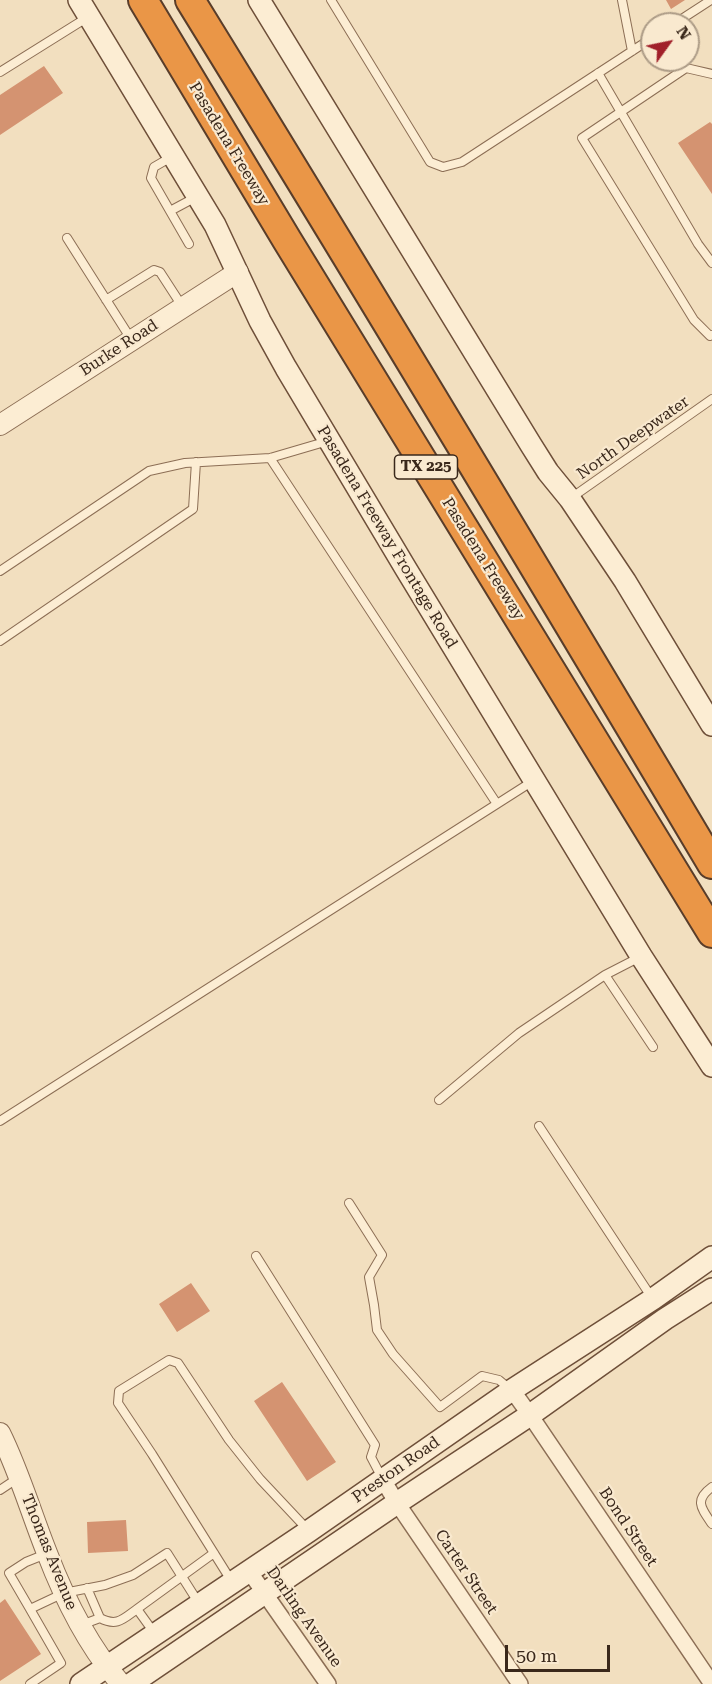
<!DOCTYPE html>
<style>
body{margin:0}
#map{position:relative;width:712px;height:1684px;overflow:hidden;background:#f2dfbf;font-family:"Roboto Serif",serif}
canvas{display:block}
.north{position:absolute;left:640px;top:12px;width:60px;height:60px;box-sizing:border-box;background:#f9e9cf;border:2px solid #ad9c87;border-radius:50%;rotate:57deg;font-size:16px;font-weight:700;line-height:24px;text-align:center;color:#3a281b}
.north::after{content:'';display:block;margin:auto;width:21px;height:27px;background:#a1202a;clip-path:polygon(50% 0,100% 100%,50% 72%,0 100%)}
.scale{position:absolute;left:505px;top:1645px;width:105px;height:27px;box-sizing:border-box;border:3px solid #3a281b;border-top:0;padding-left:8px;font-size:18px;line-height:21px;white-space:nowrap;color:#3a281b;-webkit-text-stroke:4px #f9e9cf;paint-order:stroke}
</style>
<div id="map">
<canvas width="712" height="1684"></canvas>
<div class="north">N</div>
<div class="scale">50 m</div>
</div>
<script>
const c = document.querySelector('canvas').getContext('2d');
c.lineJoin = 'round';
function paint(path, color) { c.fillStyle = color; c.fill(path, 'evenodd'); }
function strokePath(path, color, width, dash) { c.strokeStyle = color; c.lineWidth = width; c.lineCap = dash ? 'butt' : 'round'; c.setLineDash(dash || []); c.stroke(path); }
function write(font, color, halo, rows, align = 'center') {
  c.font = font + ' "Roboto Serif",serif'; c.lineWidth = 4.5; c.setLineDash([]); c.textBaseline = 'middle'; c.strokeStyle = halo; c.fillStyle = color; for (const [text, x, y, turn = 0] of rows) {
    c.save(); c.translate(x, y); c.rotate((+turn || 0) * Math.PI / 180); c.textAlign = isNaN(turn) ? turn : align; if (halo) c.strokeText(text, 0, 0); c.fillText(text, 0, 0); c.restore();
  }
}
const building = new Path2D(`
 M666,0H685L671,9Z
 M44,66L63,93L0,135V95Z
 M710,122L712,124V194L678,143Z
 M191,1283L210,1311L177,1332L159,1304Z
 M282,1382L336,1462L307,1481L254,1401Z
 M126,1520L128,1551L88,1553L87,1522Z
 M5,1599L41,1654L0,1681V1603Z`);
const service = new Path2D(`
 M331,0L430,162L443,167L462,162L652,38
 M622,0L632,51
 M674,24L711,0
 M0,72L88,17
 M598,73L698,244L712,263
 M712,74L686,68L582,138L694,320L710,336L712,335
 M173,156L154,167L151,178L189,244
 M170,211L198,196
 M67,238L131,339
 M106,300L154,270L160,272L182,306
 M270,458L497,804
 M571,498L712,399
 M0,571L149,471L185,463L270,458L328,441
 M0,641L193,509L196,462
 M605,975L653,1047
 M439,1100L519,1033L605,975L640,957
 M0,1121L533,781
 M539,1126L652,1298
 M349,1203L382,1255L369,1277L374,1305L377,1330L393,1354L440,1407L482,1376L499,1380L511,1390
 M256,1256L375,1445L371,1457L382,1478
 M712,1487C694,1500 701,1508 712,1524
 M0,1490L18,1478
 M46,1554L26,1562L9,1573L30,1609L64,1593L105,1585L133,1575L167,1553L198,1602
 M232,1582L152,1454L118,1403L119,1391L169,1360L178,1363L229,1440L260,1479L307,1529
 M87,1588L100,1618
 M30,1609L61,1663L30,1684
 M137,1609L214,1553
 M81,1625L100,1618C117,1627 123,1619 137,1609L155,1634`);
const minor = new Path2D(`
 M512,1390L530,1415L712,1684
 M383,1480L397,1503L520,1684
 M249,1571L328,1684`);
const tertiary = new Path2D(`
 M0,425L238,272
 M0,1433C19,1471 31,1513 47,1553C65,1600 88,1646 121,1684`);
const secondary = new Path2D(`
 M79,0L215,225L260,321L286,368L406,569L641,956L712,1066
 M259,0L531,445L548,472L570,499L625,581L712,725
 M81,1684L309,1531L512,1390L653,1299L712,1257
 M131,1684L397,1503L530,1415L665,1319L712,1289`);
const motorway = new Path2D(`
 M143,0L287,240L712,933
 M190,0C367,287 540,575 712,864`);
const shields = [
 [426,467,63]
];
const shieldNames = [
 ["TX 225",426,467]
];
const streetNames = [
 ["Pasadena Freeway",229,144,59],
 ["Burke Road",119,348,-33],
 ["North Deepwater",633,438,-35],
 ["Pasadena Freeway Frontage Road",387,537,59],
 ["Pasadena Freeway",483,559,58],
 ["Preston Road",396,1470,-35],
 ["Bond Street",628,1527,56],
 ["Thomas Avenue",49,1552,68],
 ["Carter Street",466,1572,56],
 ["Darling Avenue",304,1617,55]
];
paint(building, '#d49371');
strokePath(service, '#8c6e55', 10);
strokePath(minor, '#8c6e55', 18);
strokePath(tertiary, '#8c6e55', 22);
strokePath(secondary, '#6e4f39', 24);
strokePath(motorway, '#593d2a', 32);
strokePath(service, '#fcedd3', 8);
strokePath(minor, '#fcedd3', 15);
strokePath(tertiary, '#fcedd3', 20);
strokePath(secondary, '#fcedd3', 21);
strokePath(motorway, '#ea9647', 28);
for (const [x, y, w] of shields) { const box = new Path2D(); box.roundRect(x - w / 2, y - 12, w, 24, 4.5); c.fillStyle = '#f9e9cf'; c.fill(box); strokePath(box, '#3a281b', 1.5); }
write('bold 15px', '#3a281b', null, shieldNames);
write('16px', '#3a281b', '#f9e9cf', streetNames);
</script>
